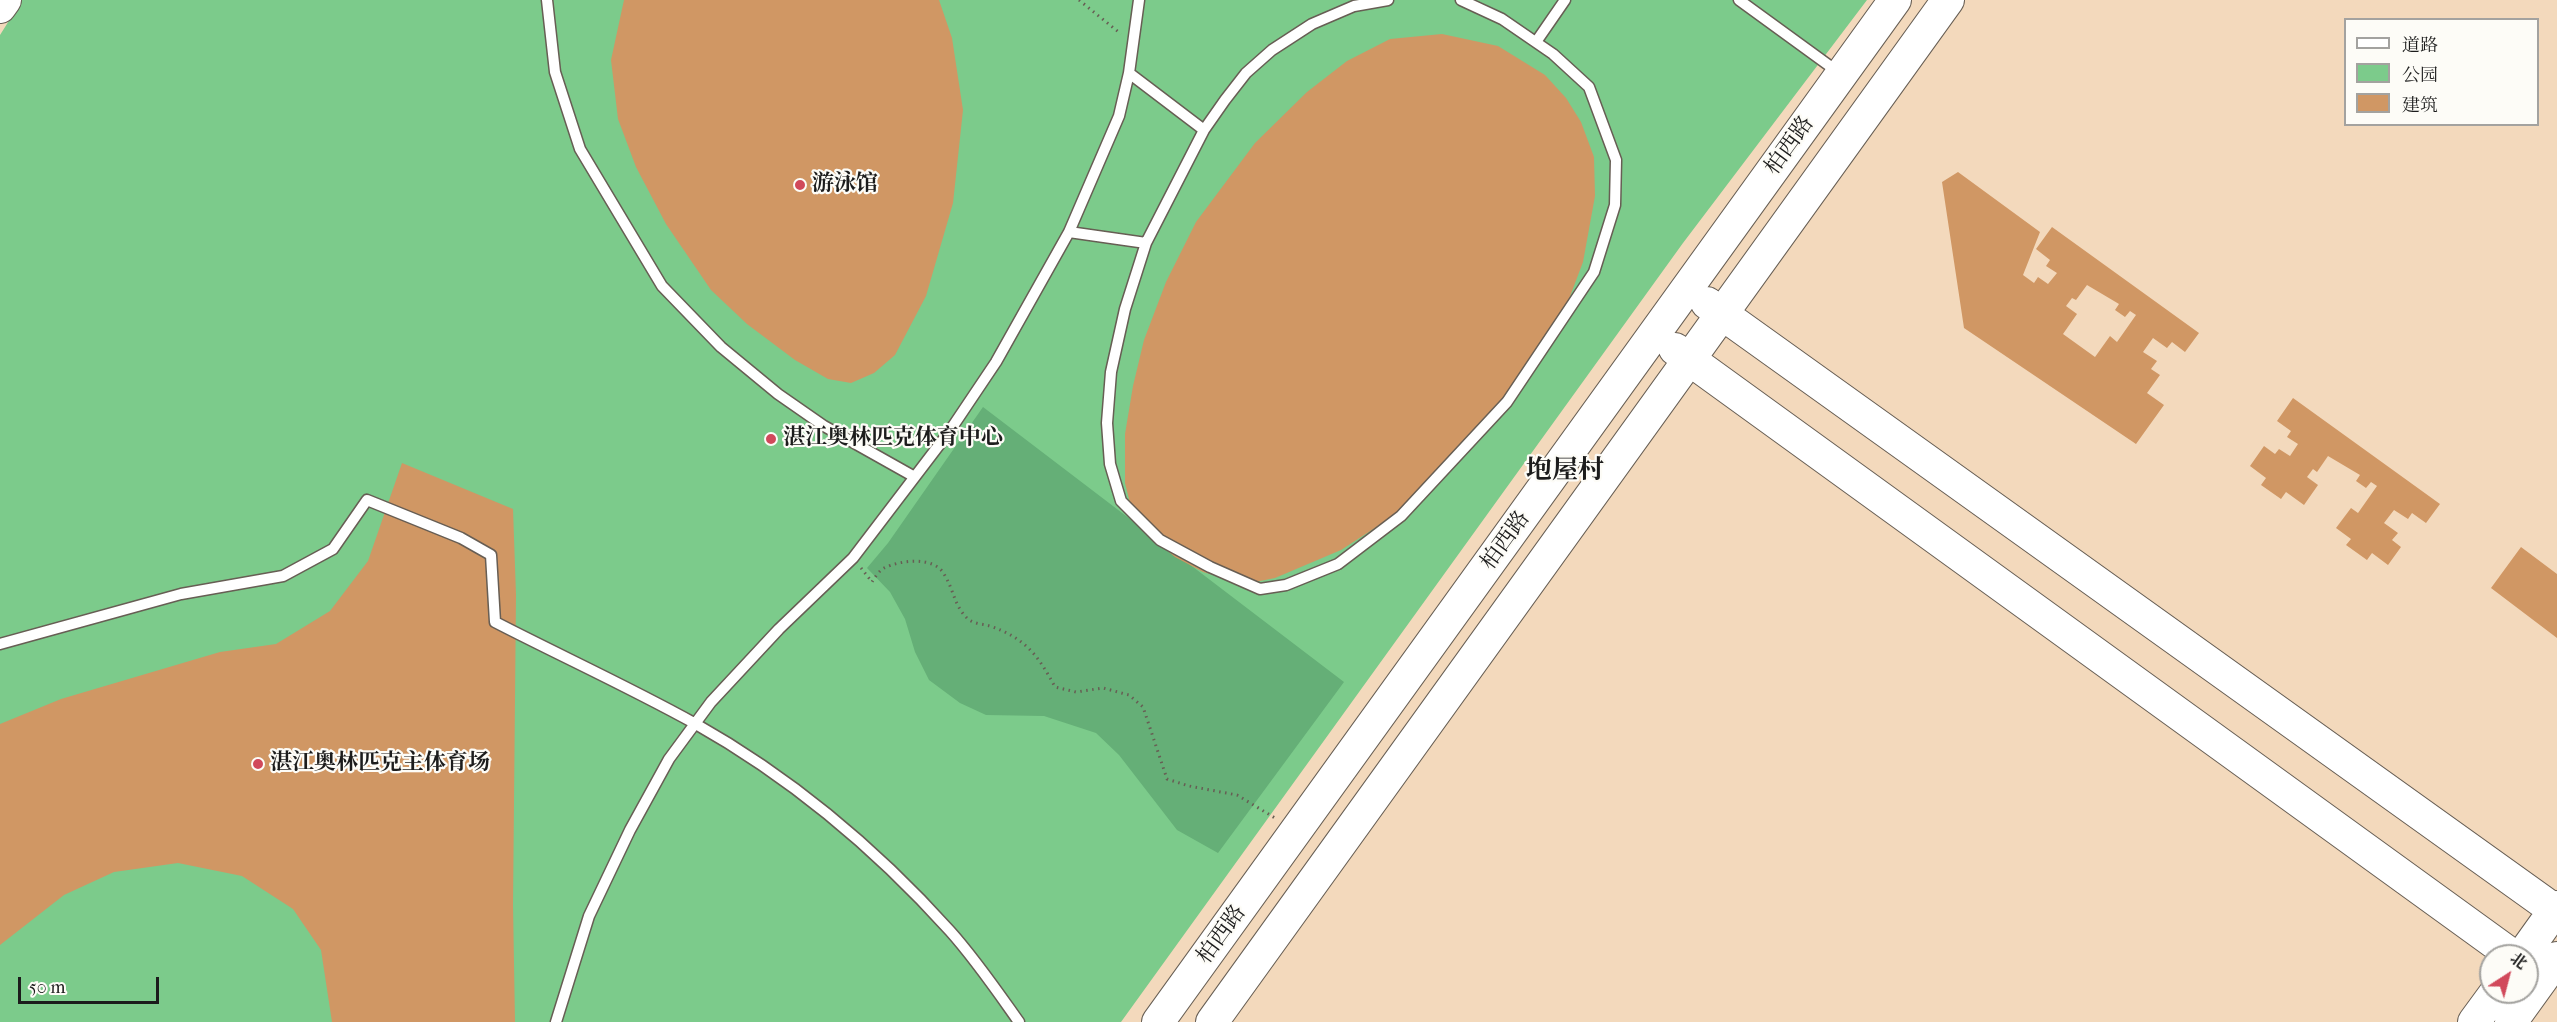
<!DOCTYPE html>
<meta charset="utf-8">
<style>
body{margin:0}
#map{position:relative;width:2557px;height:1022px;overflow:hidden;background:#f3d9bc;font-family:"IM FELL French Canon","Noto Serif SC",serif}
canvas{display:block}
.legend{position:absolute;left:2344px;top:18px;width:195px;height:108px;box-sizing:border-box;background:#fdfcf7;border:2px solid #a3a29f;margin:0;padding:8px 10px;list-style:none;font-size:18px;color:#1c1c1c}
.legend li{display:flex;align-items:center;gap:12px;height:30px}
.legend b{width:30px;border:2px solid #a3a29f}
.north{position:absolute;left:2479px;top:944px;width:60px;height:60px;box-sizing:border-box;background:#fdfcf7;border:2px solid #a3a29f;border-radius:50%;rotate:36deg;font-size:16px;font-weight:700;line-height:24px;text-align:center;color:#1c1c1c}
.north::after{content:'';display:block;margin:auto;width:21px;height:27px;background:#d1495b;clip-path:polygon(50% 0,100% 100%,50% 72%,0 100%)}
.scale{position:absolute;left:18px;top:977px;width:141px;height:27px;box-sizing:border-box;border:3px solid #1c1c1c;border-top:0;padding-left:8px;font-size:18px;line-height:21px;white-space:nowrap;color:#1c1c1c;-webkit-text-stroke:4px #fdfcf7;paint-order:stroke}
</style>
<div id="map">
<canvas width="2557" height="1022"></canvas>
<ul class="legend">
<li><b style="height:8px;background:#fff"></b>道路</li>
<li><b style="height:16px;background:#7ccb8b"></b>公园</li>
<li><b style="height:16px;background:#d09764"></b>建筑</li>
</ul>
<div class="north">北</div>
<div class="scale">50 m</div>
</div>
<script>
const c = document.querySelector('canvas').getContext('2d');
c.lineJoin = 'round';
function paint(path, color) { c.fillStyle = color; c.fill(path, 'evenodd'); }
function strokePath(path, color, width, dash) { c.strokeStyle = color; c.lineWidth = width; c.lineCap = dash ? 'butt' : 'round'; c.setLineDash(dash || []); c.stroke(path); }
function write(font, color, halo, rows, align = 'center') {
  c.font = font + ' "IM FELL French Canon","Noto Serif SC",serif'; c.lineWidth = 4.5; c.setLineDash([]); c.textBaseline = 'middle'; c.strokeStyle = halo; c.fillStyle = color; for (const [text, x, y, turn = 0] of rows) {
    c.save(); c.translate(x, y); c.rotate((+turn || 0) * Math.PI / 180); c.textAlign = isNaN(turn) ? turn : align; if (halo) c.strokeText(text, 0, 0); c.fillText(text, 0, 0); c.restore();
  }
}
const green = new Path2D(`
 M22,0H1867L1683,243L1121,1022H0V35Z`);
const forest = new Path2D(`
 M983,407L1344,682L1218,853L1177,830L1119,755L1096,733L1044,716L986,715L960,703L929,680L915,652L905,619L890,592L867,568L888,543Z`);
const building = new Path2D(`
 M624,0H939L952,38L963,110L953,203L926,296L895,355L874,373L851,383L828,379L795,360L747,324L711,290L666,224L636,167L618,119L611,60Z
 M1442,34L1498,46L1545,75L1566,98L1581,122L1594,157L1595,196L1583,262L1555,336L1522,389L1471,449L1398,513L1341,550L1275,578L1255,582L1231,580L1203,572L1175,557L1154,540L1130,503L1125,483V434L1133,386L1144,340L1166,282L1196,222L1255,143L1307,92L1347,61L1390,39Z
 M1958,172L2040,232L2023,275L2034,283L2038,277L2048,284L2057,273L2046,266L2050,260L2036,249L2052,227L2199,333L2185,352L2172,342L2167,348L2153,338L2143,352L2157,361L2151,369L2160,375L2147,393L2164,405L2136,444L1964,328L1942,182ZM2087,285L2119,304L2115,310L2125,317L2130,311L2136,315L2117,342L2110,336L2095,357L2063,334L2077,314L2066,306L2072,298L2076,300Z
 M2293,398L2440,504L2426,523L2412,513L2408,519L2394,510L2384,523L2398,533L2392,540L2401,547L2388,565L2372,553L2367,560L2346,545L2351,539L2336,528L2351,508L2358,513L2377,486L2371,482L2366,488L2356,481L2360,475L2328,456L2317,472L2313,469L2307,477L2318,485L2304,505L2286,492L2281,499L2261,485L2266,478L2250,466L2264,446L2275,454L2279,449L2290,456L2298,444L2287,437L2291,431L2277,421Z
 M402,463L513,509L516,595L513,905L515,1022H332L321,950L293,909L242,876L178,863L114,872L64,895L0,945V724L61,699L220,652L276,644L330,611L368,561Z
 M2521,547L2557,574V638L2491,588Z`);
const path = new Path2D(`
 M1079,0L1121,34
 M861,568L872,582C875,577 879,571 884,568C900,560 934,556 944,574C954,590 954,606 968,619C974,624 983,624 990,626C1025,638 1038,655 1055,687L1076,692L1103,688L1129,695L1143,707L1167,779L1189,786L1237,795L1275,818`);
const lane = new Path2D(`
 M547,0L555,72L580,149L662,286L721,347L778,394L824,426L913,476
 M1388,0L1354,6L1312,24L1272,50L1246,73L1225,100L1204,130L1146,243L1125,309L1111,372L1107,423L1110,464L1121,501L1160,540L1210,567L1260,589L1286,585L1338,564L1401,516L1507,402L1594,272L1615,205L1616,160L1589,87L1553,54L1502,19L1461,0
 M1739,0L1838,72
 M1536,42L1565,0
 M1129,73L1204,130
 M1069,232L1146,243
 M0,644L181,594L283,576L333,549L367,500L461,538L491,555L495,622C561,656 629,687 694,723C790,777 877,850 950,931C976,960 997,991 1019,1022
 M556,1022L589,916L630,830L669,759L711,702L779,629L853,558L949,432L996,362L1069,232L1119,116L1129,73L1139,0`);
const secondary = new Path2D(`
 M0,7L5,0
 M1707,303L2557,912
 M1675,349L2513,956
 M2522,956L2557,907
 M1158,1022L1895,0
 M1212,1022L1948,0
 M2474,1022L2496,992
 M2511,1022L2557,958`);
const markers = [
 [800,185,6,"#d1495b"],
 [771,439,6,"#d1495b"],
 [258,764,6,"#d1495b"]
];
const streetNames = [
 ["柏西路",1790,146,-54],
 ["柏西路",1506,541,-54],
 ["柏西路",1222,935,-54]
];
const poiNames = [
 ["游泳馆",812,185],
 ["湛江奥林匹克体育中心",783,439],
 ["湛江奥林匹克主体育场",270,764]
];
const quarterNames = [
 ["垉屋村",1565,472]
];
paint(green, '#7ccb8b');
paint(forest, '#65af77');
paint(building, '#d09764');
strokePath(lane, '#675e54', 13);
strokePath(secondary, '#675e54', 34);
strokePath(path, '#675e54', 3, [1.5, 4.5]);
strokePath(lane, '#fff', 10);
strokePath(secondary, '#fff', 32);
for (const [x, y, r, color] of markers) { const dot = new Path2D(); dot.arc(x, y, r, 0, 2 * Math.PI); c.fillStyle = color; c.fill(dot); strokePath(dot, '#fdfcf7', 2); }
write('22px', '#1c1c1c', '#fdfcf7', streetNames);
write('bold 22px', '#1c1c1c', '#fdfcf7', poiNames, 'left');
write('bold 26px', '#1c1c1c', '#fdfcf7', quarterNames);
</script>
